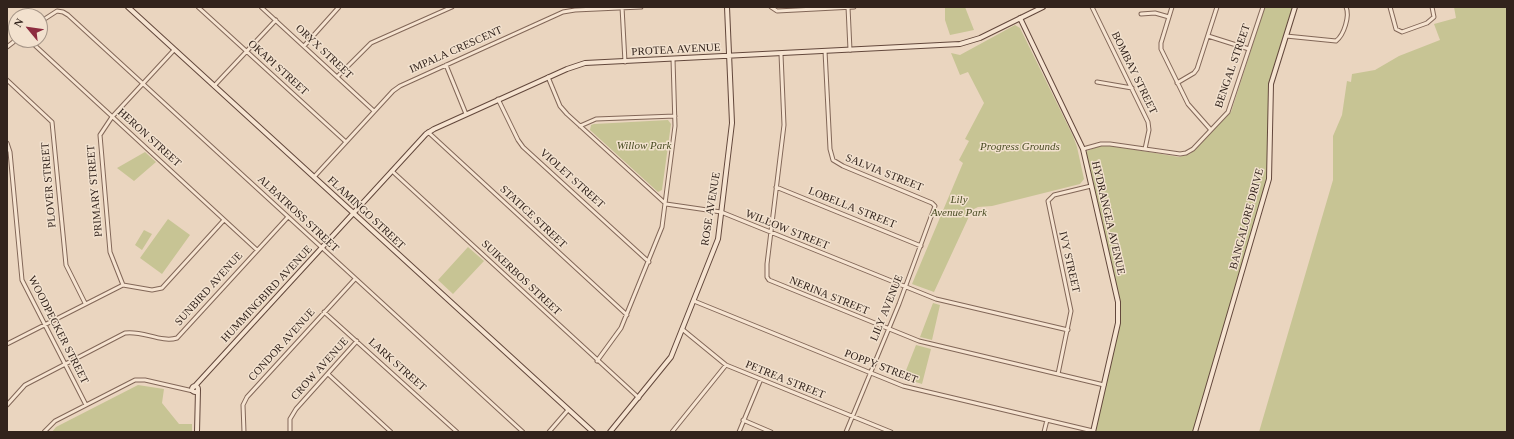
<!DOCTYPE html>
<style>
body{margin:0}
#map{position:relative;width:1514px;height:439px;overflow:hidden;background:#ead5bf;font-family:"Times New Roman",serif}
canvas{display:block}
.frame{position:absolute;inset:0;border:8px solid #32231c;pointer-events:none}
.north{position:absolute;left:8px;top:8px;width:40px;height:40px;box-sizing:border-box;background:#f2e1ce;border:1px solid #a59587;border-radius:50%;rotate:299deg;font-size:11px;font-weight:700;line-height:16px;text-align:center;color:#32231c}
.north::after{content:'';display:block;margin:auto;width:14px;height:18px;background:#8d2c3f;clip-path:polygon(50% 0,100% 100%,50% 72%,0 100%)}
</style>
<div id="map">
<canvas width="1514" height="439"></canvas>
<div class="frame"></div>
<div class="north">N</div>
</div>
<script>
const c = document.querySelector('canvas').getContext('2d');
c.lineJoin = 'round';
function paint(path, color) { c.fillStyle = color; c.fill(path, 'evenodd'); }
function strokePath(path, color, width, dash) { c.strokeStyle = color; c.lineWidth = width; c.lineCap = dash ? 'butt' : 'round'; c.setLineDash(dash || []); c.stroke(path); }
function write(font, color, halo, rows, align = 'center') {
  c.font = font + ' "Times New Roman",serif'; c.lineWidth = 3; c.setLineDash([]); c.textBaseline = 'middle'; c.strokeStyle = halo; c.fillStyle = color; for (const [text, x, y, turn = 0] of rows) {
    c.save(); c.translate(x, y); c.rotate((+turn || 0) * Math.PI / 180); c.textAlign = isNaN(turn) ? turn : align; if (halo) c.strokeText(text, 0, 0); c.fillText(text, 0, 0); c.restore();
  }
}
const green = new Path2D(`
 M945,7H965L974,30L950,35L945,20Z
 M1265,7H1293L1269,83V172L1266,182L1193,432H1095L1121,311L1086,155L1087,151L1099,146L1107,145L1179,157L1190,154L1231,112Z
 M1454,7H1507V432H1259L1333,180V136L1342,115L1347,81L1351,82L1352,74L1375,70L1399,56L1440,40L1434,24L1456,18Z
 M1015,25L1020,28L1073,136L1077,147L1084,179L1080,184L992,206L978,207L972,210L934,292L912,284L963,163L959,160L969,141L965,139L984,103L968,72L960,75L951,53L960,55Z
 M668,120L671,124L662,190L658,192L590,130L591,125L594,124Z
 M145,152L156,162L134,181L117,168Z
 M168,219L190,235L162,274L140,258Z
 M144,230L152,234L142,250L135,245Z
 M468,247L484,261L453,294L438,280Z
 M933,303L940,305L932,340L920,337Z
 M916,345L931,349L922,384L903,378Z
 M138,385L164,389L162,403L179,424H192V432H52L56,427Z`);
const street = new Path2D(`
 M198,7L346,142
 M261,7L374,111
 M622,7L625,62
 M771,7L777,11L854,7
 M848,7L850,50
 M1092,7L1148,122L1149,130L1145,149
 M1172,7L1161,43V49L1188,104L1211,130
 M1390,7L1396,29L1402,32L1427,23L1434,17L1432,7
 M1141,14L1155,13L1169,17
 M40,22L57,11L63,12L68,15L523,432
 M1208,36L1249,49
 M1286,36L1336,41C1344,35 1350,16 1346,7
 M29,40L257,250
 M304,46L339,7
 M7,47L16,40
 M825,51L830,149L833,160L843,166L932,203L935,206L899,304L846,432
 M781,54L784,125L767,264V277L769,280L919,341L1104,385
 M446,65L466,114
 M337,77L371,43L452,7
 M548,77L560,106L567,114L666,204L721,212L936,299L1068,330
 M7,80L52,122L66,265L85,303
 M1097,82L1132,88
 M1177,83L1194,73L1197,69L1217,7
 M214,86L276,20
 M498,99L518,140L523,147L649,262
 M580,126L596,119L675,116
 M428,132L627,315
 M7,143L10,152L22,280L86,405
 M1083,149L1101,144H1110L1180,154L1186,153L1193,149L1228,112L1263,7
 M392,171L639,398
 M314,177L393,91L400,86L563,12L575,10L641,7
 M776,187L921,246
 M123,285L110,252L100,135L112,117L174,50
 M694,301L903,386L1093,431
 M324,312L457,432
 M682,329L726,365L891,432
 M7,344L123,285L152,290L162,288L224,220
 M597,361L621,328L662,227L675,126L673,59
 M328,374L391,432
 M1058,374L1071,311L1048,201L1054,195L1091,186
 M7,405L25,385L125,333C142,330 161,343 177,338L288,217
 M743,420L771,432
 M44,432L55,421L135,380H145L193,391
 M244,432L243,405L247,397L355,279
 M290,432V419L296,409L357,341
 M549,432L568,410
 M672,432L726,365
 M739,432L761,379
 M1044,432L1047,420`);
const secondary = new Path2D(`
 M128,7L593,432
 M1020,18L1083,149L1118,302V323L1093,432
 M192 389a3 3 0 1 1 6 0a3 3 0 1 1-6 0Z
 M194,387L426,134L434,129L567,69L585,63L960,44L980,38L1043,7
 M197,432L198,390
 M610,432L671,357L718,239L732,123L727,7
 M1195,432L1269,179L1271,84L1295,7`);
const streetNames = [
 ["IMPALA CRESCENT",456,50,-24],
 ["PROTEA AVENUE",676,50,-3],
 ["ORYX STREET",324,52,43],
 ["BENGAL STREET",1233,66,-71],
 ["OKAPI STREET",278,68,42],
 ["BOMBAY STREET",1134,73,64],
 ["HERON STREET",149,138,42],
 ["SALVIA STREET",884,173,22],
 ["VIOLET STREET",572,179,42],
 ["PLOVER STREET",49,185,-95],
 ["PRIMARY STREET",95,191,-95],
 ["LOBELLA STREET",852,208,22],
 ["ROSE AVENUE",711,209,-81],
 ["FLAMINGO STREET",366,213,43],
 ["ALBATROSS STREET",298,214,43],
 ["STATICE STREET",533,217,43],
 ["HYDRANGEA AVENUE",1108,218,77],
 ["BANGALORE DRIVE",1247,219,-75],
 ["WILLOW STREET",787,230,22],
 ["IVY STREET",1069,262,77],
 ["SUIKERBOS STREET",521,278,43],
 ["SUNBIRD AVENUE",209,289,-48],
 ["HUMMINGBIRD AVENUE",267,294,-47],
 ["NERINA STREET",829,296,22],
 ["LILY AVENUE",887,308,-68],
 ["WOODPECKER STREET",58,330,63],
 ["CONDOR AVENUE",282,345,-48],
 ["LARK STREET",397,365,42],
 ["POPPY STREET",881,367,21],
 ["CROW AVENUE",320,369,-48],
 ["PETREA STREET",785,380,22]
];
const parkNames = [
 ["Willow Park",644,146],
 ["Progress Grounds",1020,147],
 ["Lily",959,200],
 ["Avenue Park",959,213]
];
paint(green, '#c7c494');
strokePath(street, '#826758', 5);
strokePath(secondary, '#63483c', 6);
strokePath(street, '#f6e4d1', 3);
strokePath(secondary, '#f6e4d1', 4);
write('11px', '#32231c', '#f2e1ce', streetNames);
write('italic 11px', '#4a4d24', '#f2e1ce', parkNames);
</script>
